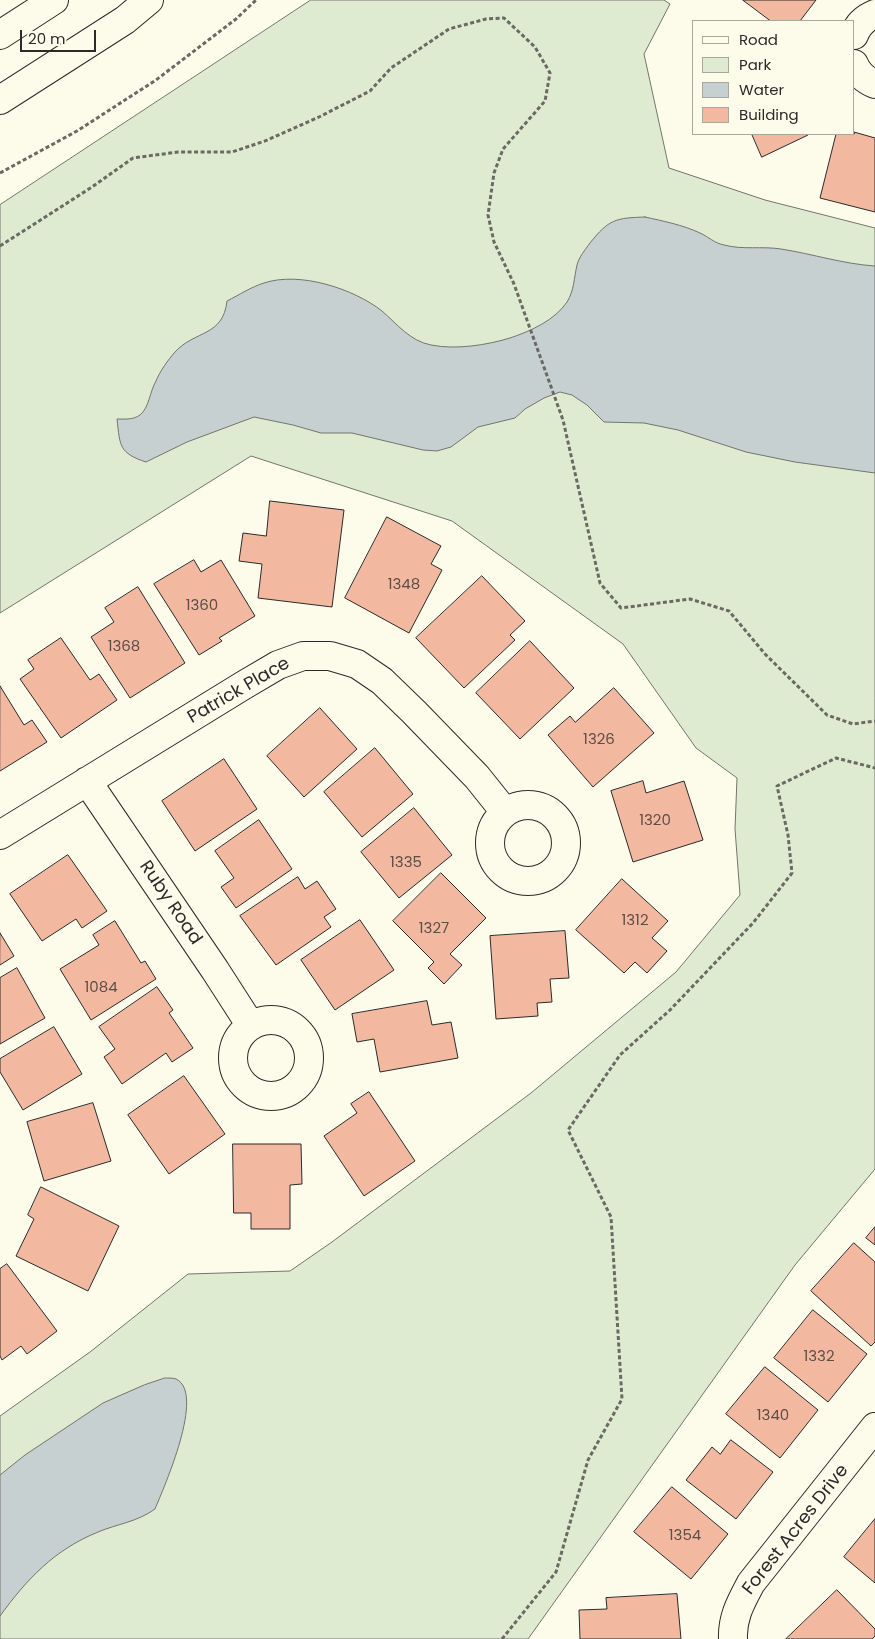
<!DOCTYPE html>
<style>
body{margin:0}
#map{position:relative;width:875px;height:1639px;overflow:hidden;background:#fdfbea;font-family:Poppins,sans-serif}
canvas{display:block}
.legend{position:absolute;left:692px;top:20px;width:162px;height:115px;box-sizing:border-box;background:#fdfbea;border:1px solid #a9a89e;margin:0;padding:6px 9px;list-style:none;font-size:15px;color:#2b2b2b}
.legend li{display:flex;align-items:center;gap:10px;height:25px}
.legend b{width:25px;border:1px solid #a9a89e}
.scale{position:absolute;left:20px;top:30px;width:76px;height:22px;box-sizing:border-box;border:2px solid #2b2b2b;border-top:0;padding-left:6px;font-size:15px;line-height:18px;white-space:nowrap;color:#2b2b2b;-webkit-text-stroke:4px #fdfbea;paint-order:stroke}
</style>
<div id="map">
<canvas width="875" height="1639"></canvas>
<ul class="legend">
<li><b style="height:6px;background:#fdfbea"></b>Road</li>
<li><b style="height:14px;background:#deebd1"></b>Park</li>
<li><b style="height:14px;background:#c7d0d0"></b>Water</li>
<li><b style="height:14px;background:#f2b8a0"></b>Building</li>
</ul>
<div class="scale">20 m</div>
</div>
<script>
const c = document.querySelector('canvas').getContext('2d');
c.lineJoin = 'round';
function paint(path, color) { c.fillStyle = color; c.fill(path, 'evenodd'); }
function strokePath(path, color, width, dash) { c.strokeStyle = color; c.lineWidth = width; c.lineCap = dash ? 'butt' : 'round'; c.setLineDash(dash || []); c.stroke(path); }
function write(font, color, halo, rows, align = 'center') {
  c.font = font + ' Poppins,sans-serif'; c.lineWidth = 4; c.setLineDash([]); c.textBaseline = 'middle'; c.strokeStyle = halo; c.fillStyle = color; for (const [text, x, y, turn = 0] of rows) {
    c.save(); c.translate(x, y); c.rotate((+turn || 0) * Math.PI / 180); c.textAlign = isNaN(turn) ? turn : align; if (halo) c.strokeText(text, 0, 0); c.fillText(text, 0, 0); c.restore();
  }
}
const green = new Path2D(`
 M311,0H664L670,4L644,54L669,168L765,200L875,228V1169L795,1265L528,1639H0V1416L90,1352L188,1274L290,1271L332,1242L531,1093L676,972L740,895L735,829L737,778L696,748L623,644L452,521L251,456L0,613V205Z`);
const water = new Path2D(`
 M645,217C663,221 683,225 700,233C709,237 714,243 724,245C743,250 762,246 781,249C813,254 843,264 875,266V473L795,462L746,452L678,430L644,423L604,422L587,405L572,395L560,392L544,398L525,409L515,418L478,427L451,447L437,451L423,450L352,433H321L293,425L254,417L187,442L146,462C119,453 120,446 117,419C125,419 133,420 140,415C149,408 150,391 156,381C160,371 168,360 175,352C195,330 223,337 227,301C239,295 251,287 264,283C300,271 354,289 382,311C397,324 410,341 431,345C456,350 487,345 510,338C531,331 555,320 567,302C574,291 574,278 577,265C579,257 585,250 590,243C609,219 616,218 645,217Z
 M165,1378C168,1378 174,1378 176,1379C206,1393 164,1487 155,1509C137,1522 117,1524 98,1532C54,1550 27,1579 0,1616V1475L25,1455L103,1403L144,1385Z`);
const building = new Path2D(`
 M743,0H816L800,21H771Z
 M854,132L875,138V212L820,198L836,134H854Z
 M752,134H807L808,135L762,157Z
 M270,501L344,510L332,607L258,598L262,564L239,561L243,533L266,536Z
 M387,517L441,546L431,564L442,570L409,633L345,598Z
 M194,560L201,572L221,560L255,616L219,638L222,641L199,655L154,584Z
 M482,576L525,621L510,635L515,640L464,688L416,638Z
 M138,587L185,663L130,698L91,637L114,622L105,608Z
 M61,638L90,680L99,674L117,700L61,738L20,679L34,669L28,660Z
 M530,641L574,688L520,739L476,693Z
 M0,686L24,725L32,720L47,742L0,771Z
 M614,688L654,733L593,787L548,735L570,716L575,722Z
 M320,708L357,749L304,797L267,756Z
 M375,748L413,794L362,837L324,792Z
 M224,759L257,809L195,851L162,801Z
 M643,781L646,793L684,781L703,840L633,862L611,791Z
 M414,808L452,855L399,898L361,852Z
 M259,820L292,869L236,908L221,887L234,878L215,851Z
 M68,855L107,911L82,928L76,919L42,941L10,894Z
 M441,873L486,918L450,954L462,965L444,984L428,968L434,962L393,921Z
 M298,877L305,889L317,881L336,909L324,917L331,927L276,965L240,916Z
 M622,879L668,921L652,938L667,951L647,973L635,962L624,973L576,930Z
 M360,920L394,970L335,1010L301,960Z
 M115,921L141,963L145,961L156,979L91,1020L60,969L99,945L93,935Z
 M565,931L569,978L550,979L552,1002L537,1003L538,1016L496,1019L490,936Z
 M0,933L14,956L0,965Z
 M17,968L45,1018L0,1044V978Z
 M157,987L173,1010L169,1013L193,1048L172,1062L166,1053L122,1084L104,1057L115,1049L99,1027Z
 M427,1001L432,1025L451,1022L458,1058L380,1072L374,1039L357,1042L352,1014Z
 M54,1027L82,1074L23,1110L0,1072V1059Z
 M184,1076L225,1134L169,1174L128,1115Z
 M369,1092L415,1161L364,1196L324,1136L357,1113L351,1104Z
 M93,1103L111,1161L44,1181L27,1122Z
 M233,1144H301L302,1184L290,1185V1229H251V1213H234Z
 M41,1187L119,1226L88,1291L16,1256L34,1219L28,1215Z
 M875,1227V1245L866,1238Z
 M854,1243L875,1262V1342L871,1346L811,1291Z
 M7,1264L57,1331L27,1354L21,1346L2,1360L0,1356V1269Z
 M813,1310L867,1354L828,1402L774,1358Z
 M765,1367L818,1410L780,1458L726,1414Z
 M731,1440L773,1472L736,1519L686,1480L712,1447L720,1454Z
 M672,1487L728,1534L691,1579L634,1532Z
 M875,1519V1583L844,1557Z
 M837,1590L875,1629V1636L872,1639H786Z
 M677,1594L681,1639H580L579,1610L607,1609L606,1598Z`);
const path = new Path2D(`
 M0,173L77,131L156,80L236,19L256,0
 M0,246L92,187L133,158L178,152H232L265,141L319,117L370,91L391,68L449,29L486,19L504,18L535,47L550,73L545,101L503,149L494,173L488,215L494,242L514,284L563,420L600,583L621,608L690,599L729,611L765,654L827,715L853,724L875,721
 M502,1639L556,1572L588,1460L622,1399L611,1217L568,1130L620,1055L670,1010L753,923L792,873L788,835L777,786L836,758L875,768`);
const minor = new Path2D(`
 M854,35C858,24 865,18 875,14
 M854,64C858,74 865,80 875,84
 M87,781L215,970L251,1026
 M490 843a38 38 0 1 1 76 0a38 38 0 1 1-76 0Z
 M0,835L244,685L278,665L303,656H330L357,664L382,681L414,712L477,777L505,812
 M233 1058a38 38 0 1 1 76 0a38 38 0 1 1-76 0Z
 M733,1639C732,1617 741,1602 751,1583L875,1427`);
const major = new Path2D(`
 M0,35L54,0
 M0,100L125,20L149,0`);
const numberNames = [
 ["1348",404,585],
 ["1360",202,606],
 ["1368",124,647],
 ["1326",599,740],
 ["1320",655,821],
 ["1335",406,863],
 ["1312",635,921],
 ["1327",434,929],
 ["1084",101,988],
 ["1332",819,1357],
 ["1340",773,1416],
 ["1354",685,1536]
];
const streetNames = [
 ["Patrick Place",239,691,-30],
 ["Ruby Road",170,903,56],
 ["Forest Acres Drive",796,1530,-52]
];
paint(green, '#deebd1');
strokePath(green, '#74746e', 1);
paint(water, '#c7d0d0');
strokePath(water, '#74746e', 1);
paint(building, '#f2b8a0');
strokePath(building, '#2b2b2b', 1);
strokePath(minor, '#2b2b2b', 30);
strokePath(major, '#2b2b2b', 30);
strokePath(path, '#6a6964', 3, [4, 2.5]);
strokePath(minor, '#fdfbea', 28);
strokePath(major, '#fdfbea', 28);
write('15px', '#5d4e48', null, numberNames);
write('18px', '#2b2b2b', '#fdfbea', streetNames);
</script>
